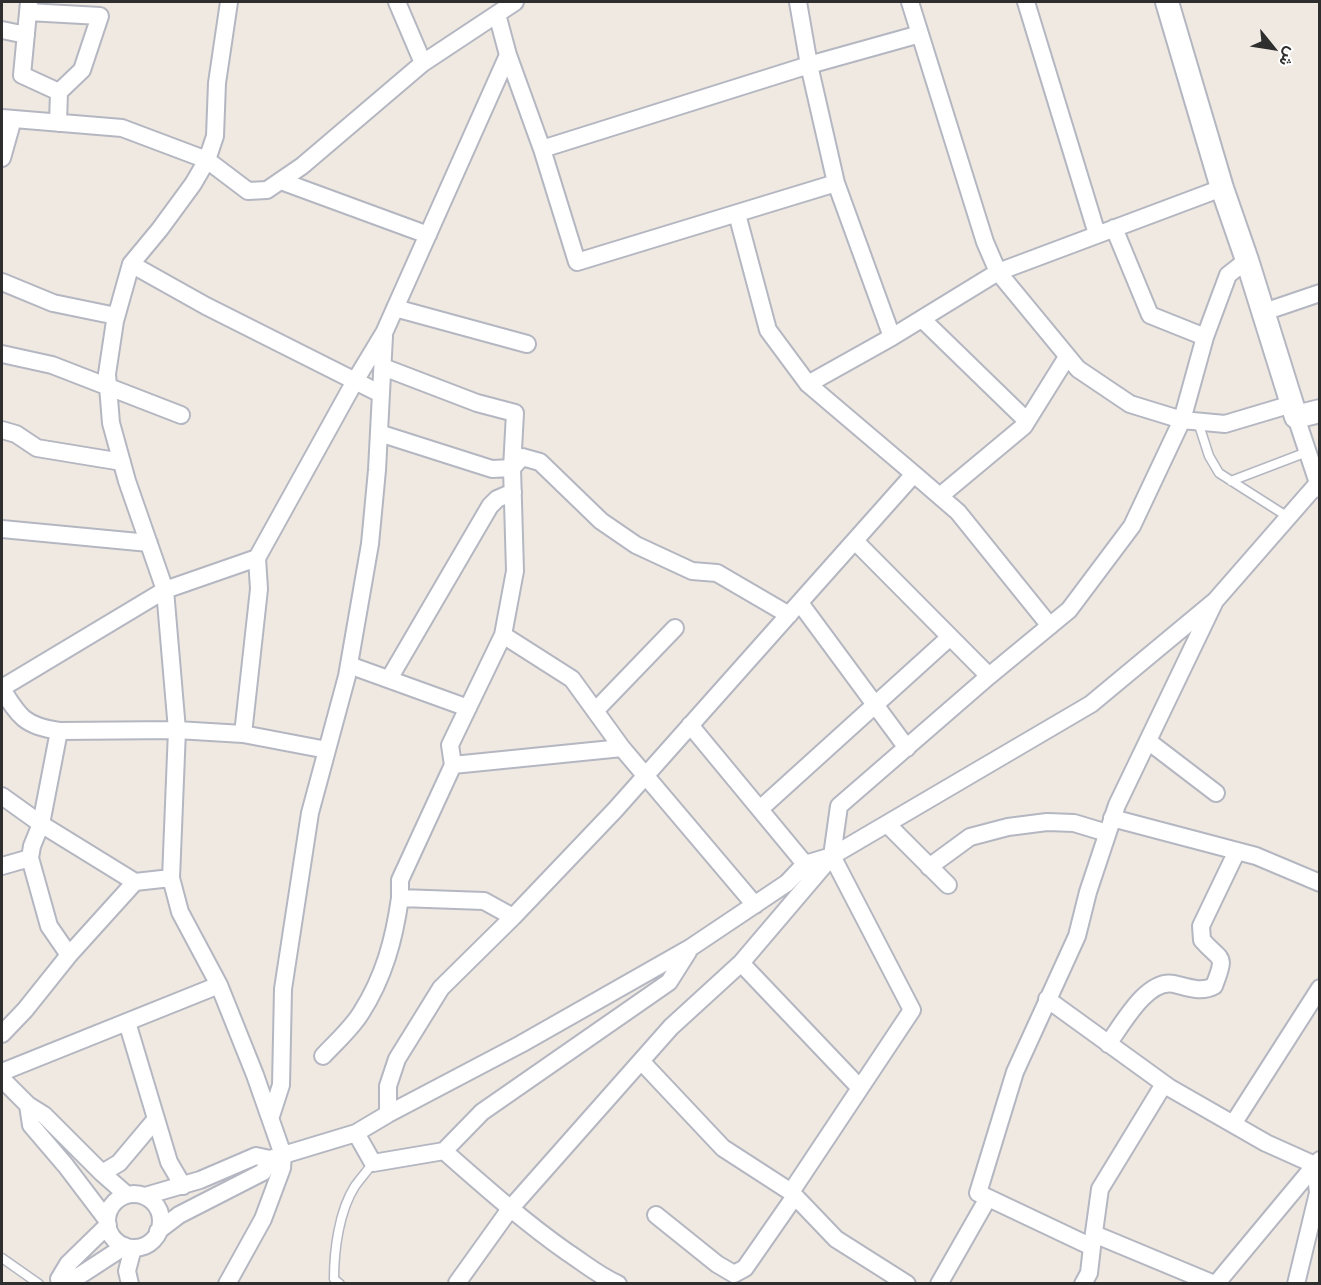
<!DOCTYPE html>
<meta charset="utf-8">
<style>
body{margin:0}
#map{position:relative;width:1321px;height:1285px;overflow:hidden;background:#efe9e1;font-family:"Open Sans",Vazirmatn,sans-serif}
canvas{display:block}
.frame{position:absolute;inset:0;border:3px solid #2e2e2e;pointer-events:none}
.north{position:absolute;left:1243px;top:18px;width:60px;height:60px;-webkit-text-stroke:4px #fff;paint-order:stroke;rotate:120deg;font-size:16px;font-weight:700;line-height:24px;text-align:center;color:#2e2e2e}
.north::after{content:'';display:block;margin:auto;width:21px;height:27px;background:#2e2e2e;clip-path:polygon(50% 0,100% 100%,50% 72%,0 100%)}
</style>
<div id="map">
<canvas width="1321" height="1285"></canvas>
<div class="frame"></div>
<div class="north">ش</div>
</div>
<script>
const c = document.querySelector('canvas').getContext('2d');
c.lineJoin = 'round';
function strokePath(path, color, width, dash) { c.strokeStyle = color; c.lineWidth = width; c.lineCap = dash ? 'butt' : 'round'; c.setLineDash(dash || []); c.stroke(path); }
const service = new Path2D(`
 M1198,422L1209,456L1219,473L1288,517
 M1231,481L1307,452
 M2,1258L39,1284
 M340,1284L334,1279C334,1250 339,1211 355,1186C361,1178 367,1171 373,1163`);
const minor = new Path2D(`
 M29,2L22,75L59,92L58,123
 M397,2L423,63
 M798,2L809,65L920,34
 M910,2L985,242L998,272L1078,369L1130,404L1182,420L1205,337L1228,275L1247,260
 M1026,2L1097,234
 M28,12L100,16L82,70L59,92
 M497,14L508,55L542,149L577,262L836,183
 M2,30L26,35
 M2,118L122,128L207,160L248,191L267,190L302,166L423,63L515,2
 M542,149L809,65L836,183L892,337
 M2,158L13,119
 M281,181L428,235
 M737,214L768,330L808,384L914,474
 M1114,228L1150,315L1205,337
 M131,264L206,306L381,394
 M2,282L53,303L116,316
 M395,308L527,344
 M1264,312L1320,293
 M922,319L1027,421
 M2,354L52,365L181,415
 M808,384L892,337L998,272L1222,188
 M1296,417L1320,489
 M2,430L16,434L37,448L122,462
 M379,433L492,469L512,468L515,413L477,403L383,367
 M940,496L1024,426L1067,357
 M2,529L149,543
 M855,541L989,676
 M800,603L907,748
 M349,665L468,708
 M389,679L490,506L497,499L513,492
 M2,688L165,590L257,558L355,381L384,333L508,55
 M2,689C19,717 25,726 59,731
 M595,711L675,628
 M690,725L805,864
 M243,734L259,589L257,558
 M1148,741L1216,793
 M622,748L572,679L503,635L515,571L512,468L522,457L540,462L601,521L636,545L692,571L717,573L789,615
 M453,765L450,745L503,635
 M2,796L41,824L135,882
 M760,809L950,637
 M1112,818L1256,856L1320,883
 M887,824L948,885
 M832,856L912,1010L791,1192L836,1239L907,1284
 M2,866L30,858
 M929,867L970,837L1008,827L1047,822L1074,823L1107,833
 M400,898V880L453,765L622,748L755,905
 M69,955L135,882L171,878
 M741,963L860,1088
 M1047,999L1170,1088L1266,1143L1315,1165L1320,1160
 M127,1022L169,1162L183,1186
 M2,1034L25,1010L69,955L49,926L30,858L32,846L41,824L59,731L177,730L243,734L327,750
 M1108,1044C1122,1025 1147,978 1174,984C1187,987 1201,993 1214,986C1227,953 1221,962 1202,940L1201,926L1237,851
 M323,1056C336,1042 351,1029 361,1013C384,977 394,940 400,898L484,901L513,917
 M641,1061L723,1148L791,1192
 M2,1072L219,985
 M2,1079L28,1105L44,1115L102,1173L127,1195
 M28,1105L31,1125L66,1166L107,1220
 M388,1114V1086L397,1059L441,988L513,917L615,810L914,474L958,512L1050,626
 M271,1116L281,1085L283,989L310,813L347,676L370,544L377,470L384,336
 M1233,1124L1320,988
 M356,1133L373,1163L444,1151L482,1112L669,982L688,952
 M444,1151C484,1186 523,1221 567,1252C584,1263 599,1276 618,1284
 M102,1173L119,1163L156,1119
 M107 1221a27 27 0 1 1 54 0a27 27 0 1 1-54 0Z
 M145,1196L200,1180L256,1156L270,1159L356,1133L388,1114L521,1044L690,948L787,883L805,864L832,856L1091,704L1215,601
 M656,1215L717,1264L734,1274L745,1268L795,1196
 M108,1225L68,1264L59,1279L79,1276L125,1246
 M158,1231L179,1215L263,1172L270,1159
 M1094,1234L1214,1284
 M1092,1247L1100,1189L1164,1084
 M130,1284L127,1271L133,1248
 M227,1284L263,1219L282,1168L283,1155L255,1075L219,985L180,912L171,878L177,730L165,590L127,481L111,423L107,374L115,321L131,264L160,229L193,184L207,160L215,136L217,83L229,2
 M458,1284L457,1283L510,1209L671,1027L741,963L832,856L839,806L989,676L1069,610L1132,526L1182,420L1225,424L1292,404
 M939,1284L988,1198
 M1083,1284L1089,1273L1092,1247L978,1193L1015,1072L1077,936L1088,892L1117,805L1215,601L1318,483
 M1216,1284L1315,1165
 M1296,1284L1318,1193L1315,1165`);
const secondary = new Path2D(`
 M1167,2L1222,188L1247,260L1296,417L1320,411`);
strokePath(service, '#b4b7c1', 11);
strokePath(minor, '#b4b7c1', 20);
strokePath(secondary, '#b4b7c1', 26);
strokePath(service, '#fff', 8);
strokePath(minor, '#fff', 16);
strokePath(secondary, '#fff', 22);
</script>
